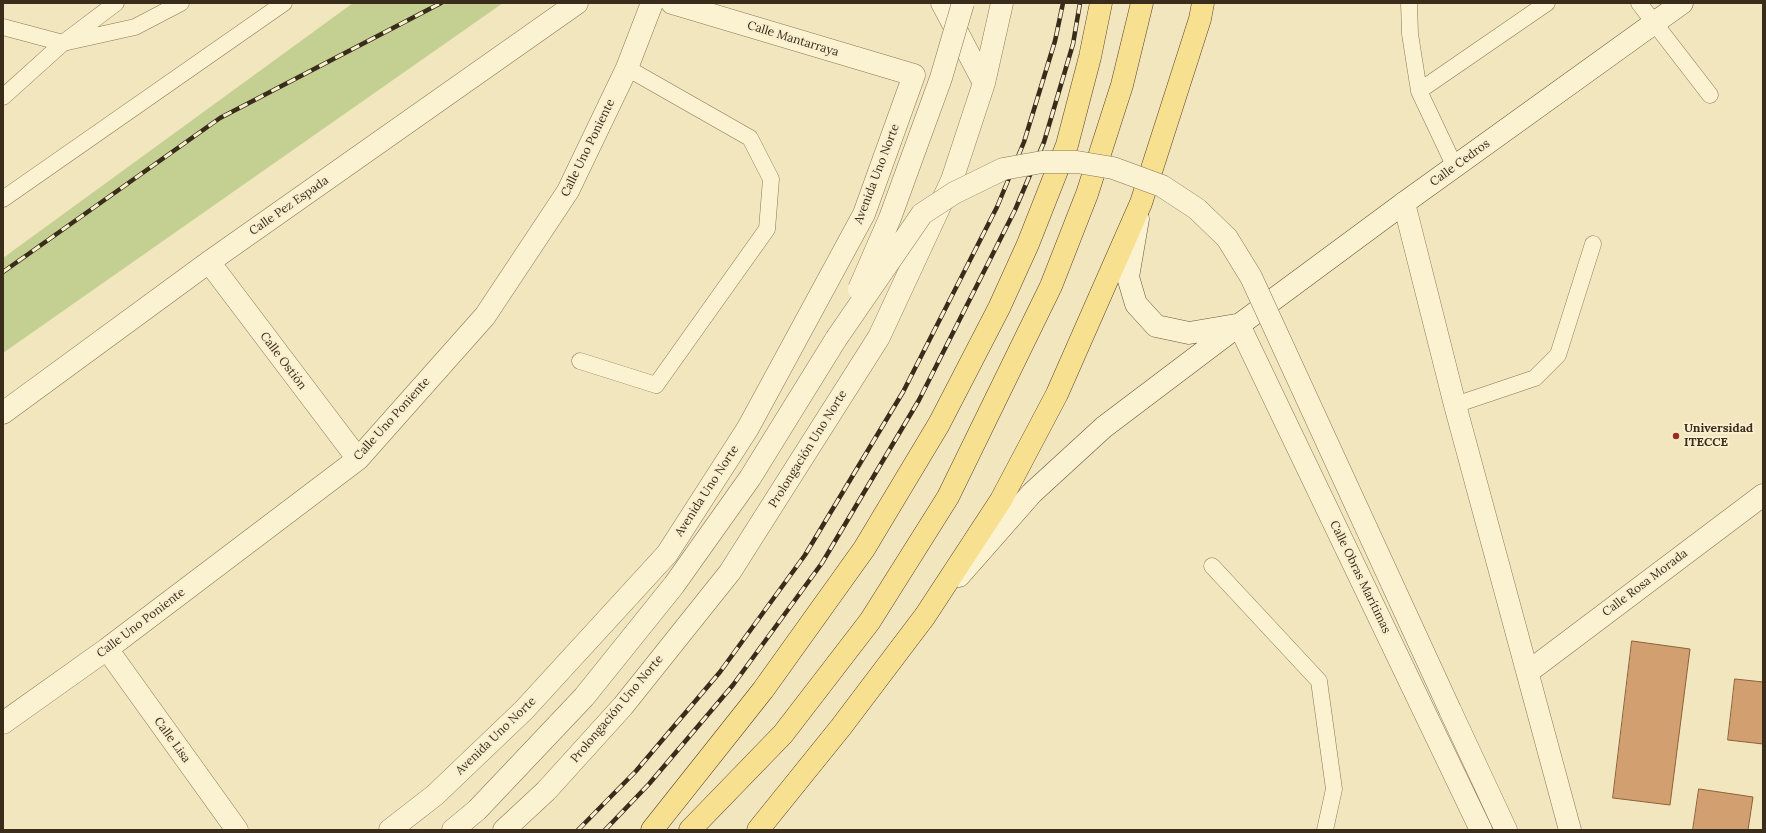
<!DOCTYPE html>
<meta charset="utf-8">
<style>
body{margin:0}
#map{position:relative;width:1766px;height:833px;overflow:hidden;background:#f1e6bd;font-family:Lora,serif}
canvas{display:block}
.frame{position:absolute;inset:0;border:4px solid #392c1b;pointer-events:none}
</style>
<div id="map">
<canvas width="1766" height="833"></canvas>
<div class="frame"></div>
</div>
<script>
const c = document.querySelector('canvas').getContext('2d');
c.lineJoin = 'round';
function paint(path, color) { c.fillStyle = color; c.fill(path, 'evenodd'); }
function strokePath(path, color, width, dash) { c.strokeStyle = color; c.lineWidth = width; c.lineCap = dash ? 'butt' : 'round'; c.setLineDash(dash || []); c.stroke(path); }
function write(font, color, halo, rows, align = 'center') {
  c.font = font + ' Lora,serif'; c.lineWidth = 4; c.setLineDash([]); c.textBaseline = 'middle'; c.strokeStyle = halo; c.fillStyle = color; for (const [text, x, y, turn = 0] of rows) {
    c.save(); c.translate(x, y); c.rotate((+turn || 0) * Math.PI / 180); c.textAlign = isNaN(turn) ? turn : align; if (halo) c.strokeText(text, 0, 0); c.fillText(text, 0, 0); c.restore();
  }
}
const green = new Path2D(`
 M353,3H503L3,353V258Z`);
const building = new Path2D(`
 M1632,641L1690,649L1670,805L1613,798Z
 M1735,679L1763,682V744L1728,740Z
 M1699,789L1753,797L1748,830H1693Z`);
const lane = new Path2D(`
 M1409,3L1410,34L1419,91L1455,167
 M1639,3L1710,95
 M3,27L63,43L135,27L181,3
 M1419,91L1547,3
 M3,97L63,43L116,3
 M3,199L284,3
 M580,361L656,385L767,229L771,179L750,138L627,68
 M1455,405L1535,378L1558,355L1593,244
 M1212,566L1319,681L1334,789L1325,830`);
const street = new Path2D(`
 M942,3L984,83
 M1404,203L1455,405L1570,830
 M209,262L358,459
 M1239,325L1481,830
 M3,413L209,262L577,3
 M107,649L237,830
 M1528,672L1763,495
 M1450,710L1506,830
 M3,723L107,649L358,459L485,316L568,191L627,68L652,3
 M390,830L435,795L524,710L667,554L748,428L864,214L914,75L672,3
 M453,830L477,810L584,697L674,585L750,478L836,339
 M504,830L546,791L623,706L730,572L879,337L952,180L984,83L1002,3`);
const secondary = new Path2D(`
 M1138,219L1128,277L1136,304L1156,326L1189,333L1236,325
 M959,576L1032,493L1104,427L1239,325L1404,203L1682,3`);
const primary = new Path2D(`
 M652,830L763,690L864,549L939,424L999,308L1028,244L1067,145L1090,57L1101,3
 M690,830L783,734L870,621L948,497L1051,286L1087,194L1122,85L1142,3
 M758,830L841,727L925,616L1001,500L1057,394L1141,203L1200,19L1203,3`);
const rail = new Path2D(`
 M3,272L220,118L441,3
 M578,830L636,771L720,672L805,555L903,392L997,207L1024,142L1055,41L1063,3
 M605,830L649,784L733,685L822,563L919,400L1015,210L1044,142L1073,44L1080,3`);
const streetBridge = new Path2D(`
 M859,289L890,218L941,78L963,3
 M836,339L922,214L954,193L1003,169L1042,162H1077L1113,168L1162,186L1197,209L1227,238L1251,277L1450,710`);
const markers = [
 [1676,436,4,"#9e2920"]
];
const streetNames = [
 ["Calle Mantarraya",793,39,17],
 ["Calle Uno Poniente",588,148,-64],
 ["Calle Cedros",1460,163,-36],
 ["Avenida Uno Norte",877,174,-69],
 ["Calle Pez Espada",289,206,-35],
 ["Calle Ostión",283,361,53],
 ["Calle Uno Poniente",392,419,-48],
 ["Prolongación Uno Norte",808,449,-58],
 ["Avenida Uno Norte",707,491,-57],
 ["Calle Obras Marítimas",1360,577,64],
 ["Calle Rosa Morada",1645,583,-37],
 ["Calle Uno Poniente",141,623,-37],
 ["Prolongación Uno Norte",617,709,-50],
 ["Avenida Uno Norte",496,736,-44],
 ["Calle Lisa",172,740,54]
];
const poiNames = [
 ["Universidad",1684,429],
 ["ITECCE",1684,443]
];
paint(green, '#c4d091');
paint(building, '#d2a070');
strokePath(building, '#8c6039', 1);
strokePath(lane, '#8b7655', 17);
strokePath(street, '#8b7655', 23);
strokePath(secondary, '#6c5638', 23);
strokePath(primary, '#58432a', 23);
strokePath(lane, '#fbf2d1', 16);
strokePath(street, '#fbf2d1', 22);
strokePath(secondary, '#fbf2d1', 22);
strokePath(primary, '#f8e091', 22);
strokePath(rail, '#392c1b', 4.5);
strokePath(rail, '#f8efce', 3, [9]);
strokePath(streetBridge, '#8b7655', 23, []);
strokePath(streetBridge, '#fbf2d1', 22);
for (const [x, y, r, color] of markers) { const dot = new Path2D(); dot.arc(x, y, r, 0, 2 * Math.PI); c.fillStyle = color; c.fill(dot); strokePath(dot, '#f8efce', 1.5); }
write('12px', '#392c1b', '#f8efce', streetNames);
write('bold 12px', '#392c1b', '#f8efce', poiNames, 'left');
</script>
